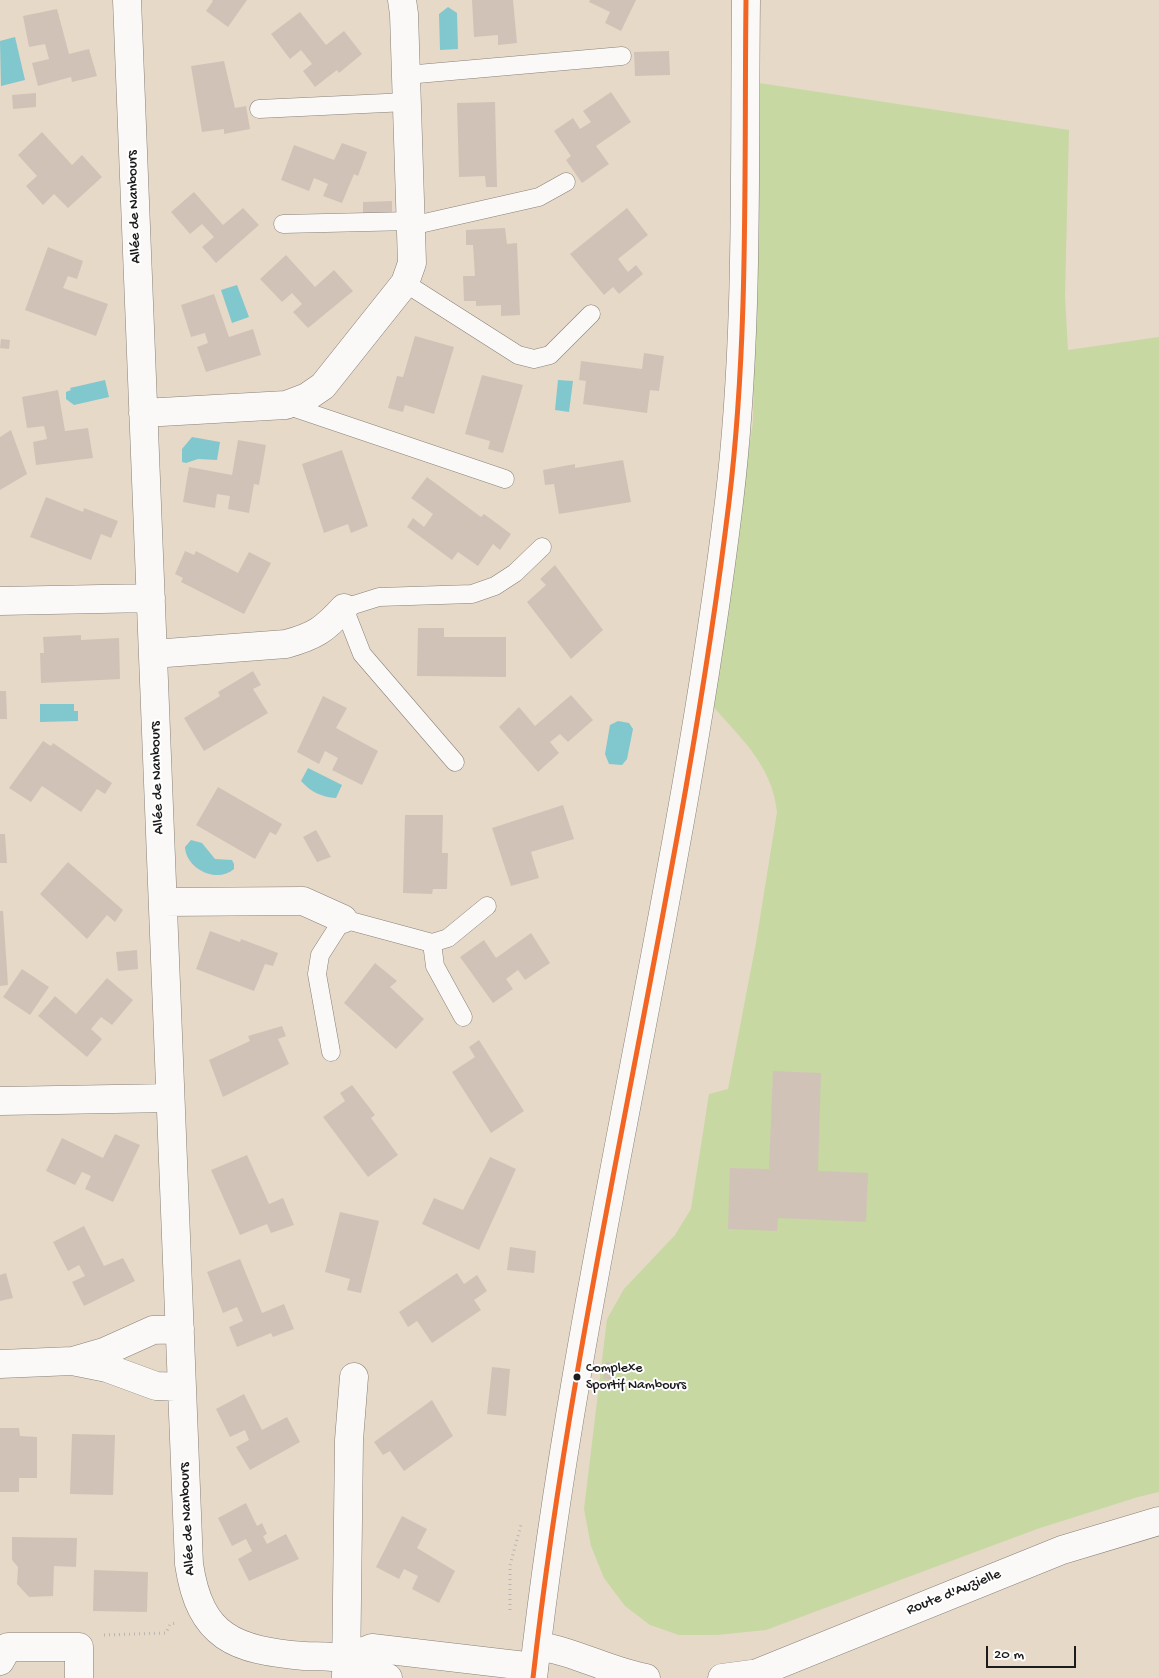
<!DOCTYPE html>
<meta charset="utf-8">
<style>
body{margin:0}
#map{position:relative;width:1159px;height:1678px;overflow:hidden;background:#e6d9c8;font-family:"Gochi Hand",sans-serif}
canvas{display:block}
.scale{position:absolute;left:986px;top:1646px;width:90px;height:22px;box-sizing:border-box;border:2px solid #1c1c1c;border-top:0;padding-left:6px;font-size:15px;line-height:18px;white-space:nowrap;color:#1c1c1c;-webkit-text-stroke:4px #fff;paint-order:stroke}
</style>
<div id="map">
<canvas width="1159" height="1678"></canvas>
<div class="scale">20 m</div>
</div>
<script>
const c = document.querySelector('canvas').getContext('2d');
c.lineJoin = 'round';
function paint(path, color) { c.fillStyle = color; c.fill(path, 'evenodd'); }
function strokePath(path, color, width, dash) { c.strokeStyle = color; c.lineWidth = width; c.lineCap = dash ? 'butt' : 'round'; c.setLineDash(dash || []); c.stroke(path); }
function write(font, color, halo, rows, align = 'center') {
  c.font = font + ' "Gochi Hand",sans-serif'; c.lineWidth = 4; c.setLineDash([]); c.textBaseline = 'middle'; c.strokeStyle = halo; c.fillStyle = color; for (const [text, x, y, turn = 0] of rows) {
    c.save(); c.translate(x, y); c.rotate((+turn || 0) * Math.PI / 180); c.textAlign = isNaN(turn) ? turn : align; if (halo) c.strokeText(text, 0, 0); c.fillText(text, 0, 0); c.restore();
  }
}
const green = new Path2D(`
 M759,83L1069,130L1065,296L1068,350L1159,337V1492L1138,1497L1037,1529L766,1630L717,1635H679L650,1625L625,1606L604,1578L591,1546L584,1509L607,1319L624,1289L675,1235L691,1209L709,1094L728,1089L756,943L777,812C772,764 740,738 710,703L753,422Z`);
const water = new Path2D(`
 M448,7L457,13L458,49L440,50L439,14Z
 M15,37L25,80L1,86L0,41Z
 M237,285L249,317L232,323L221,290Z
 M105,380L109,397L74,405L66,399V392L71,390L70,388Z
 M558,380L573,381L569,412L555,410Z
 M192,437L220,442L217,460L198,459L186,463L182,462V449Z
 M40,704H74V711H78V721L40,722Z
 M618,721L629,723L633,729L627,759L622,765L609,764L605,754L610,725Z
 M308,768L342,785L336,798C321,797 311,792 301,781Z
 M191,840L202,843L215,859L232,860L234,864V869C217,884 186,869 185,847Z`);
const building = new Path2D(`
 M212,0H247L228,27L206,11L213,1Z
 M472,0H513L517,43L498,45V35L474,37Z
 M590,0H636L621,31L605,23L610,12L589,2Z
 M57,9L69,54L89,49L97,76L72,82L71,77L38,86L32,63L49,59L45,44L29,47L23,16Z
 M300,12L326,45L344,31L362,54L339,73L337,70L315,87L303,71L312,64L301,50L290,59L271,34Z
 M669,51L670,75L635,76L634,52Z
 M224,61L235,108L246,106L250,129L224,134V129L202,132L191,66Z
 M611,92L631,122L596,146L609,164L582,183L566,160L571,156L554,131L573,118L580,129L591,122L583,111Z
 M36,93V107L13,109L12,95Z
 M495,102L497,187H486L485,176L459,177L457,103Z
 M42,132L72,165L82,155L102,177L68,208L54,194L43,205L26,186L37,176L18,155Z
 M342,143L367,152L358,176L354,174L342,203L323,196L328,184L314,178L309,191L281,180L294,145L334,160Z
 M194,192L223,225L243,208L259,225L216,263L202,247L214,237L202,224L190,234L171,212Z
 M392,201V215L363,216V202Z
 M627,208L648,235L618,259L628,272L636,265L643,274L619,294L613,287L604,295L570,254Z
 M505,228L507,244L517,243L520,315L501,316V305L476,306V301H464L463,276H475L473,245H466V230Z
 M48,247L83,261L77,279L68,276L63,288L108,304L96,336L25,310Z
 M286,255L315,287L334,270L353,291L308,328L293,312L302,304L292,293L282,302L260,279Z
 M214,294L229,337L253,329L261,355L206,372L197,347L208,343L205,333L191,337L181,305Z
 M415,336L454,347L434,414L405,405L403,412L388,408L397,376L403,377Z
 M1,339L10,340L9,349L0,348Z
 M644,353L664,356L659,391L650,390L647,413L583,404L586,381L579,380L581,361L642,369Z
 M482,375L523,385L503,453L488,449L490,441L465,434Z
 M58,390L65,431L88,428L93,458L36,465L33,442L47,439L44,426L27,428L22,397Z
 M11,430L27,474L0,490V437Z
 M238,440L266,445L259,485L254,484L249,513L228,509L230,496L217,494L215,508L183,502L189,467L232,475Z
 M342,450L368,526L351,533L348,524L324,533L302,464Z
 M623,460L631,502L559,514L554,484L545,485L543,470L575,464V468Z
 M427,477L481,517L484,514L511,534L500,550L493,544L478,566L458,552L452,560L407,527L413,518L424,527L433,514L411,498Z
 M46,497L83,512L84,508L118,521L111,538L101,534L91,560L30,537Z
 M185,551L194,555L196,551L238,573L249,552L271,563L244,614L181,582L183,578L175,574Z
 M555,565L603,630L571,659L527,602L546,585L540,579Z
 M418,628H444V637H506V677L417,676Z
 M81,635V640L119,638L120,679L41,683L40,653H44L43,637Z
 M253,671L261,685L253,689L268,713L204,751L184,718L220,696L218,692Z
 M0,691H6L7,719H0Z
 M571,695L593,720L568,742L560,734L550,742L559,753L538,772L499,727L519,707L535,726Z
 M323,696L347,708L336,728L378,751L362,785L332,770L338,758L325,751L319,764L297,752Z
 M43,741L51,746L53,743L112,783L105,794L97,789L81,812L42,786L31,802L9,788Z
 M218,787L282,824L276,835L270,832L255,859L196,825Z
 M563,805L574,839L531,852L539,878L511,886L492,828Z
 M405,815H443L442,853H448L447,889H433L432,894L403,893Z
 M316,830L331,857L317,862L303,837Z
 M0,834H5L7,863H0Z
 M68,862L123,910L115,922L107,915L87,939L40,894Z
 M0,911H3L8,985L0,986Z
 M210,931L240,942L241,939L278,953L273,966L265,964L254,991L196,969Z
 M531,933L550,963L525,980L518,970L506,979L513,989L493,1003L460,957L484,940L496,958Z
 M137,950L138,969L118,971L116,952Z
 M375,963L397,981L390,987L424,1019L396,1049L344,1003Z
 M22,969L49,987L30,1015L3,997Z
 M107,978L133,1000L112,1025L101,1017L91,1029L102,1039L87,1057L38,1016L55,996L76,1014Z
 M282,1026L286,1036L278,1039L289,1064L223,1097L209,1060L250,1041L248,1036Z
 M479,1040L524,1111L491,1133L452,1072L475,1057L469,1047Z
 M773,1071L821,1073L818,1171L868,1173L866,1222L778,1218L777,1231L728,1229L730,1168L769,1169Z
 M352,1085L375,1115L371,1118L398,1155L368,1177L323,1117L345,1101L340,1093Z
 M115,1134L140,1145L113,1202L85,1189L91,1176L82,1172L75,1185L46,1171L62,1138L103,1158Z
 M247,1155L269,1204L283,1198L294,1225L271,1233L267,1224L240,1235L211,1170Z
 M490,1157L516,1169L479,1250L422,1224L434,1198L463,1210Z
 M340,1212L379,1221L361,1293L347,1290L350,1279L325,1272Z
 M84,1226L104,1266L123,1258L135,1281L84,1306L72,1282L85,1276L79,1265L68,1271L53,1242Z
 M510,1247L536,1251L534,1273L507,1270Z
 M240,1259L262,1313L284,1304L294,1329L273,1337L271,1333L237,1347L229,1327L243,1321L237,1307L223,1313L207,1272Z
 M6,1273L13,1298L0,1301V1275Z
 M457,1273L464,1284L477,1275L487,1291L474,1300L481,1310L432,1343L417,1321L408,1327L399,1312Z
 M606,1362L614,1363L611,1380L603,1379Z
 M492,1367L510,1369L506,1416L487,1414Z
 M244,1394L262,1430L287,1417L300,1442L250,1470L236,1447L249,1440L245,1430L230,1437L216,1409Z
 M432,1400L453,1436L404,1471L390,1451L383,1455L374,1442Z
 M0,1428H19L20,1436L37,1437V1478H19V1492H0Z
 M72,1434L115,1435L113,1495L70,1494Z
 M246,1503L257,1526L262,1523L267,1534L263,1536L267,1544L286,1534L299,1559L249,1581L238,1559L252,1551L246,1539L232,1546L218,1518Z
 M402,1516L427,1529L417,1548L455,1571L439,1603L412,1589L418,1576L404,1569L399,1579L376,1567Z
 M12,1537L77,1538L76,1567L54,1566L53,1596L29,1597L17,1584L18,1567L12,1560Z
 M94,1570L148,1572L147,1612L93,1611Z`);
const path = new Path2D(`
 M510,1610V1565L521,1525
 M104,1635L166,1633L170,1624L177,1623`);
const service = new Path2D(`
 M406,75L622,56
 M259,109L407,102
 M283,224L411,221
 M411,226L539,197L566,182
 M405,283L518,355L534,359L550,355L591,314
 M286,405L505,479
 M455,762L362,654L344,608L379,597L472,594L495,586L515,573L542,547
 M432,943L435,966L463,1017
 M331,1052L317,974L320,955L343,919L432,943L448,938L487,906`);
const minor = new Path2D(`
 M127,0L189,1564C200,1638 235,1650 304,1656C317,1657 334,1655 346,1660C362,1665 369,1674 388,1678
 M143,413L286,405L307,397L323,386L405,283L412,263L404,14L402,0
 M0,601L151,598
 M153,654L286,644C315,636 324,630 344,608
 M163,902L303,901L343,919
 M0,1101L170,1098
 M73,1361L104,1352L153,1330L180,1329
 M0,1364L72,1361L107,1368L156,1386L182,1387
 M345,1659L372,1648L534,1667
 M0,1661L8,1647H79V1678
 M346,1677L349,1440L354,1377`);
const tertiary = new Path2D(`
 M537,1646C575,1651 607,1671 646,1678
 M533,1678C577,1283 681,897 729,502C749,336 744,167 746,0
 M722,1678L752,1674
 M745,1678L1062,1550L1159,1521`);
const bus1 = new Path2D(`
 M533,1678C577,1283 681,897 729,502C749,336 744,167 746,0`);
const markers = [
 [577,1377,4.5,"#1c1c1c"]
];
const busNames = [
 ["Complexe",586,1369],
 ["Sportif Nambours",586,1386]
];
const streetNames = [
 ["Allée de Nanbours",135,207,-92],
 ["Allée de Nanbours",158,778,-92],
 ["Allée de Nanbours",188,1519,-93],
 ["Route d'Auzielle",954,1593,-22]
];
paint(green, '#c7d8a3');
paint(water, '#80c7ce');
paint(building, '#d1c2b8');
strokePath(service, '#878078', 19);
strokePath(minor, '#878078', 29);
strokePath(tertiary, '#878078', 29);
strokePath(path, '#b8b5b3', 3, [1, 4]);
strokePath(service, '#fbf9f7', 18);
strokePath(minor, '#fbf9f7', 28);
strokePath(tertiary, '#fbf9f7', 28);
strokePath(bus1, '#f26522', 5);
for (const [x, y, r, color] of markers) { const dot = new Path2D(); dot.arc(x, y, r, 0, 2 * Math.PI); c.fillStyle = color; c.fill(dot); strokePath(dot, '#fff', 2); }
write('14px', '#1c1c1c', '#fff', busNames, 'left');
write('15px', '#1c1c1c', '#fff', streetNames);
</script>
